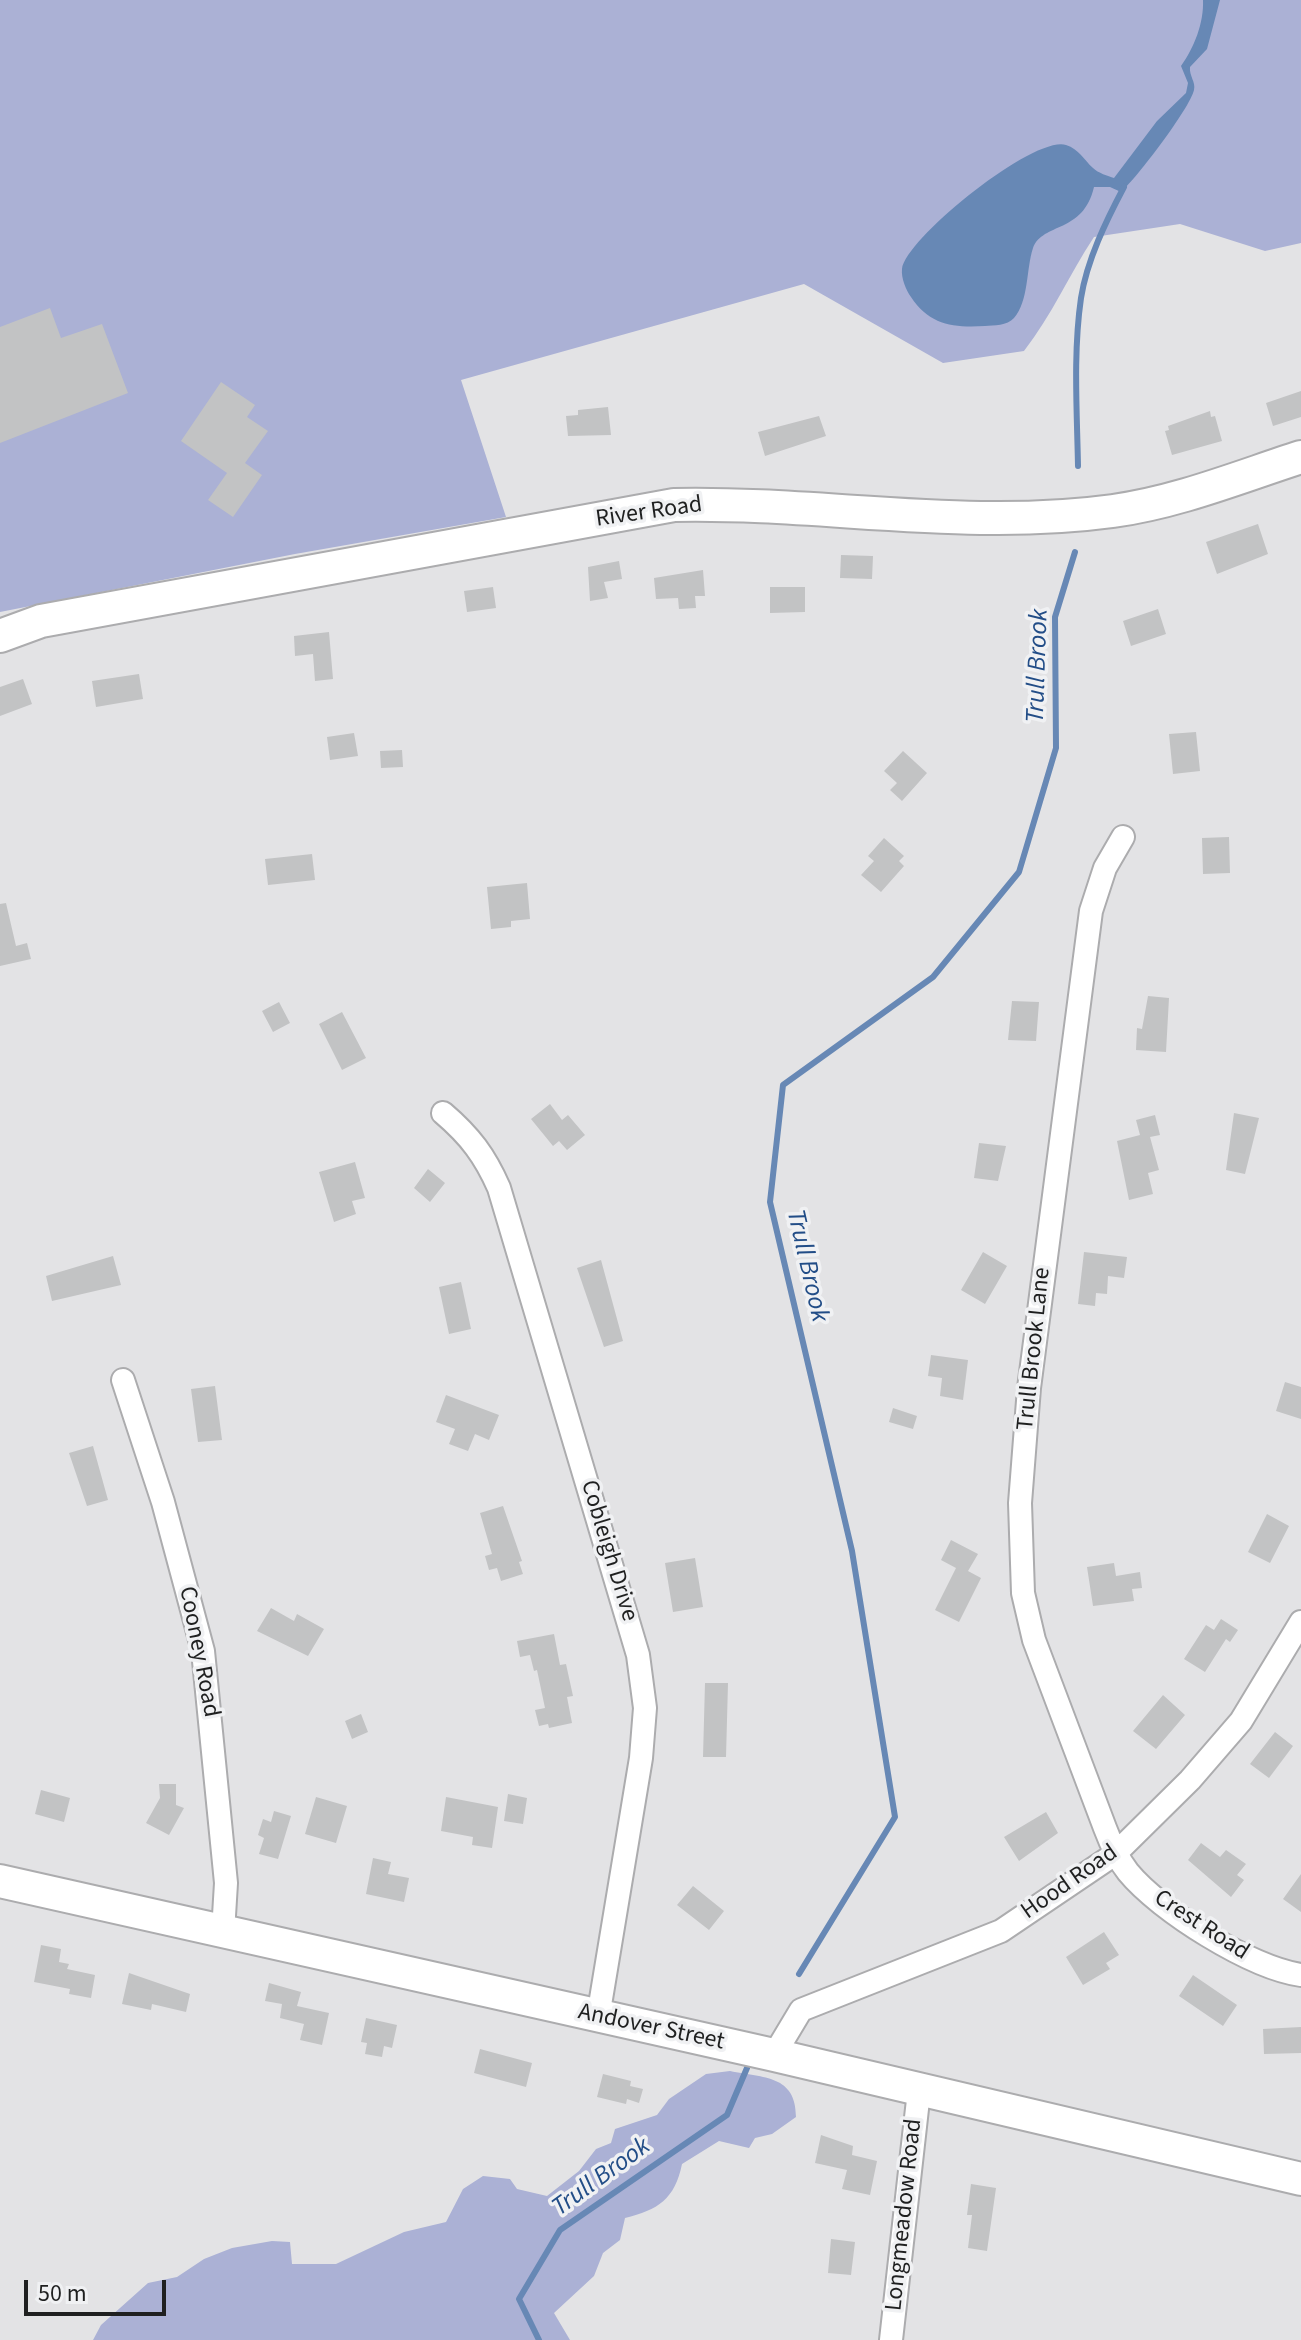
<!DOCTYPE html>
<style>
body{margin:0}
#map{position:relative;width:1301px;height:2340px;overflow:hidden;background:#e3e3e5;font-family:"Source Sans 3",sans-serif}
canvas{display:block}
.scale{position:absolute;left:24px;top:2280px;width:142px;height:36px;box-sizing:border-box;border:4px solid #1f2020;border-top:0;padding-left:10px;font-size:24px;line-height:28px;white-space:nowrap;color:#1f2020;-webkit-text-stroke:6px #f0f1f3;paint-order:stroke}
</style>
<div id="map">
<canvas width="1301" height="2340"></canvas>
<div class="scale">50 m</div>
</div>
<script>
const c = document.querySelector('canvas').getContext('2d');
c.lineJoin = 'round';
function paint(path, color) { c.fillStyle = color; c.fill(path, 'evenodd'); }
function strokePath(path, color, width, dash) { c.strokeStyle = color; c.lineWidth = width; c.lineCap = dash ? 'butt' : 'round'; c.setLineDash(dash || []); c.stroke(path); }
function write(font, color, halo, rows, align = 'center') {
  c.font = font + ' "Source Sans 3",sans-serif'; c.lineWidth = 7; c.setLineDash([]); c.textBaseline = 'middle'; c.strokeStyle = halo; c.fillStyle = color; for (const [text, x, y, turn = 0] of rows) {
    c.save(); c.translate(x, y); c.rotate((+turn || 0) * Math.PI / 180); c.textAlign = isNaN(turn) ? turn : align; if (halo) c.strokeText(text, 0, 0); c.fillText(text, 0, 0); c.restore();
  }
}
const green = new Path2D(`
 M0,0H1301V243L1265,251L1180,224L1094,237C1069,275 1052,315 1024,351L943,363L804,284L461,380L506,517L295,554L0,612Z
 M730,2071C764,2078 796,2075 796,2117L772,2134L755,2138L749,2148L719,2141L682,2164C675,2199 658,2210 625,2218L620,2240L603,2253L594,2276L554,2313L570,2340H93L101,2325L148,2283L177,2277L204,2259L232,2248L272,2241L290,2242L292,2264H336L404,2232L446,2222L463,2189L483,2176L510,2179L517,2189L547,2196L579,2171L596,2149L611,2143L615,2129L657,2115L669,2099L706,2074Z`);
const water = new Path2D(`
 M1203,0H1220L1207,49L1190,67C1189,76 1196,82 1194,90C1190,108 1137,178 1121,192L1110,187H1094C1083,234 1043,222 1033,248C1026,269 1029,301 1014,318C1007,326 994,325 985,326C954,328 929,325 911,297C906,290 901,278 902,269C906,238 1034,135 1066,145C1079,149 1084,160 1093,168C1098,173 1108,176 1114,178L1157,121L1186,93L1188,83L1181,66C1194,48 1204,23 1203,0Z`);
const stream = new Path2D(`
 M1078,466C1077,411 1073,353 1081,298C1087,260 1106,221 1124,187
 M799,1974L895,1817L852,1551L770,1202L783,1085L933,977L1019,872L1056,748L1055,617L1075,552
 M539,2340L519,2299L560,2230L727,2115L747,2068`);
const building = new Path2D(`
 M50,308L61,338L102,324L128,393L0,443V327Z
 M221,382L255,405L247,417L268,431L245,463L262,475L233,517L208,500L227,473L181,441Z
 M1301,391V417L1273,426L1266,403Z
 M608,407L611,435L568,436L566,416L578,415V410Z
 M1210,411L1211,417L1215,416L1222,441L1172,455L1165,431L1169,430L1168,426Z
 M819,416L826,436L765,456L758,432Z
 M1258,524L1268,554L1217,574L1206,542Z
 M841,555L873,556L872,579L840,578Z
 M619,561L622,579L604,582L608,598L590,601L588,567Z
 M703,570L705,596H695L696,608L679,609L678,598L656,599L654,578Z
 M493,587L496,608L467,612L464,591Z
 M770,587H805V612L770,613Z
 M1158,609L1166,634L1131,646L1123,621Z
 M329,632L333,679L315,681L313,654L295,656L294,636Z
 M139,674L143,699L96,707L92,681Z
 M23,679L32,704L0,716V687Z
 M1196,732L1200,771L1173,774L1169,734Z
 M354,733L358,756L330,760L327,737Z
 M402,750L403,767L381,768L380,751Z
 M903,751L927,773L902,801L890,790L897,783L884,771Z
 M1229,837L1230,873L1203,874L1202,838Z
 M884,838L904,856L899,861L904,866L881,892L861,875L874,861L868,856Z
 M312,854L315,880L268,885L265,859Z
 M527,883L530,919L511,921V927L491,929L487,887Z
 M6,903L16,946L27,943L31,959L0,966V904Z
 M1148,996L1169,998L1166,1052L1136,1050L1137,1028L1142,1029Z
 M1012,1001L1039,1002L1036,1041L1008,1040Z
 M279,1002L290,1023L273,1032L262,1011Z
 M342,1012L366,1058L342,1070L319,1024Z
 M550,1104L562,1120L568,1115L585,1135L567,1150L559,1141L553,1146L531,1119Z
 M1234,1113L1259,1118L1245,1174L1226,1170Z
 M1155,1115L1160,1135L1150,1137L1159,1170L1148,1173L1153,1194L1129,1200L1117,1141L1140,1135L1136,1120Z
 M979,1143L1006,1146L998,1181L974,1178Z
 M355,1162L365,1198L352,1201L356,1214L334,1222L319,1172Z
 M428,1169L445,1183L430,1202L414,1188Z
 M983,1252L1007,1266L985,1304L961,1290Z
 M1084,1252L1127,1257L1124,1278L1108,1276L1107,1294L1096,1293L1095,1306L1078,1304Z
 M113,1256L121,1285L52,1301L46,1276Z
 M601,1260L623,1341L604,1347L577,1268Z
 M461,1282L471,1329L449,1334L439,1287Z
 M931,1355L968,1360L963,1400L940,1396L942,1378L928,1376Z
 M1285,1382L1301,1387V1419L1276,1411Z
 M215,1386L222,1440L198,1442L191,1389Z
 M446,1395L499,1415L489,1440L475,1434L468,1451L449,1444L455,1429L436,1422Z
 M893,1408L917,1416L913,1429L889,1422Z
 M93,1446L108,1500L87,1506L69,1453Z
 M503,1506L522,1561L519,1562L523,1574L501,1581L497,1568L489,1570L485,1556L492,1554L480,1513Z
 M1267,1514L1289,1526L1270,1563L1248,1552Z
 M951,1540L978,1554L968,1571L981,1578L959,1622L935,1610L956,1568L941,1560Z
 M695,1558L703,1607L673,1612L665,1563Z
 M1114,1563L1116,1576L1140,1572L1142,1588L1132,1589L1134,1601L1093,1606L1087,1567Z
 M271,1608L294,1621L297,1614L324,1629L308,1656L257,1631Z
 M1221,1619L1238,1630L1230,1642L1226,1639L1205,1672L1184,1659L1206,1625L1214,1630Z
 M554,1634L560,1665L566,1664L573,1696L567,1697L572,1723L549,1728L548,1724L539,1726L535,1710L545,1708L537,1670L534,1671L530,1655L520,1657L517,1641Z
 M705,1683H728L726,1757H703Z
 M1163,1695L1185,1715L1156,1749L1133,1731Z
 M361,1714L368,1732L352,1739L345,1721Z
 M1275,1732L1293,1746L1269,1778L1250,1764Z
 M159,1784H176V1805L184,1808L169,1835L146,1823L160,1798Z
 M41,1790L70,1798L64,1822L35,1814Z
 M508,1794L527,1798L523,1824L504,1821Z
 M316,1797L347,1806L336,1843L305,1834Z
 M446,1797L498,1807L492,1848L472,1845L473,1837L441,1831Z
 M274,1811L291,1816L278,1859L259,1854L264,1838L258,1835L263,1819L271,1822Z
 M1046,1812L1058,1833L1019,1861L1004,1837Z
 M1201,1843L1220,1857L1226,1850L1246,1864L1237,1875L1244,1880L1231,1897L1188,1860Z
 M373,1858L391,1862L388,1874L409,1878L404,1902L366,1894Z
 M1301,1874V1912L1283,1899Z
 M693,1886L724,1911L709,1930L677,1905Z
 M1104,1932L1119,1955L1106,1963L1110,1969L1083,1985L1066,1957Z
 M41,1945L61,1949L59,1962L69,1964L67,1969L95,1975L91,1998L69,1994L70,1989L34,1982Z
 M129,1973L190,1994L186,2012L152,2004L151,2010L122,2004Z
 M1193,1975L1237,2005L1223,2026L1179,1996Z
 M269,1983L301,1992L297,2006L329,2013L322,2045L300,2040L304,2024L280,2018L282,2004L265,2001Z
 M366,2018L397,2025L392,2048L384,2046L382,2057L365,2054L367,2043L361,2042Z
 M1301,2027V2053L1264,2054L1263,2029Z
 M480,2049L532,2063L526,2087L474,2073Z
 M603,2074L631,2081L630,2086L643,2089L639,2103L627,2099L626,2104L597,2097Z
 M821,2135L853,2146L852,2155L877,2161L870,2195L842,2189L847,2170L815,2163Z
 M971,2184L996,2188L987,2251L968,2248L972,2215H967Z
 M831,2239L855,2242L851,2275L828,2273Z`);
const street = new Path2D(`
 M1123,837L1105,868L1091,911L1029,1388L1020,1503L1023,1593L1034,1640L1105,1828C1111,1844 1117,1858 1128,1872C1160,1911 1251,1968 1301,1975
 M443,1113C470,1136 485,1156 499,1188L638,1655L645,1708L641,1758L598,2017
 M123,1380L163,1502L203,1651L226,1883L223,1932
 M774,2055L801,2010L1001,1931L1115,1854L1190,1780L1241,1721L1301,1622
 M891,2340L919,2091`);
const secondary = new Path2D(`
 M0,636L41,621L674,505C821,502 967,531 1113,511C1178,502 1239,477 1301,457
 M0,1881L774,2055L1301,2179`);
const streetNames = [
 ["River Road",649,513,-8],
 ["Trull Brook Lane",1035,1349,-84],
 ["Cobleigh Drive",608,1551,73],
 ["Cooney Road",198,1652,79],
 ["Hood Road",1070,1883,-35],
 ["Crest Road",1201,1926,33],
 ["Andover Street",651,2028,12],
 ["Longmeadow Road",905,2215,-84]
];
const waterNames = [
 ["Trull Brook",1039,666,-88],
 ["Trull Brook",806,1266,77],
 ["Trull Brook",602,2178,-36]
];
paint(green, '#abb1d5');
paint(water, '#6788b5');
strokePath(stream, '#6788b5', 6);
paint(building, '#c2c3c4');
strokePath(street, '#acacae', 26);
strokePath(secondary, '#acacae', 36);
strokePath(street, '#fff', 22);
strokePath(secondary, '#fff', 32);
write('24px', '#1f2020', '#f0f1f3', streetNames);
write('italic 26px', '#224d87', '#f0f1f3', waterNames);
</script>
